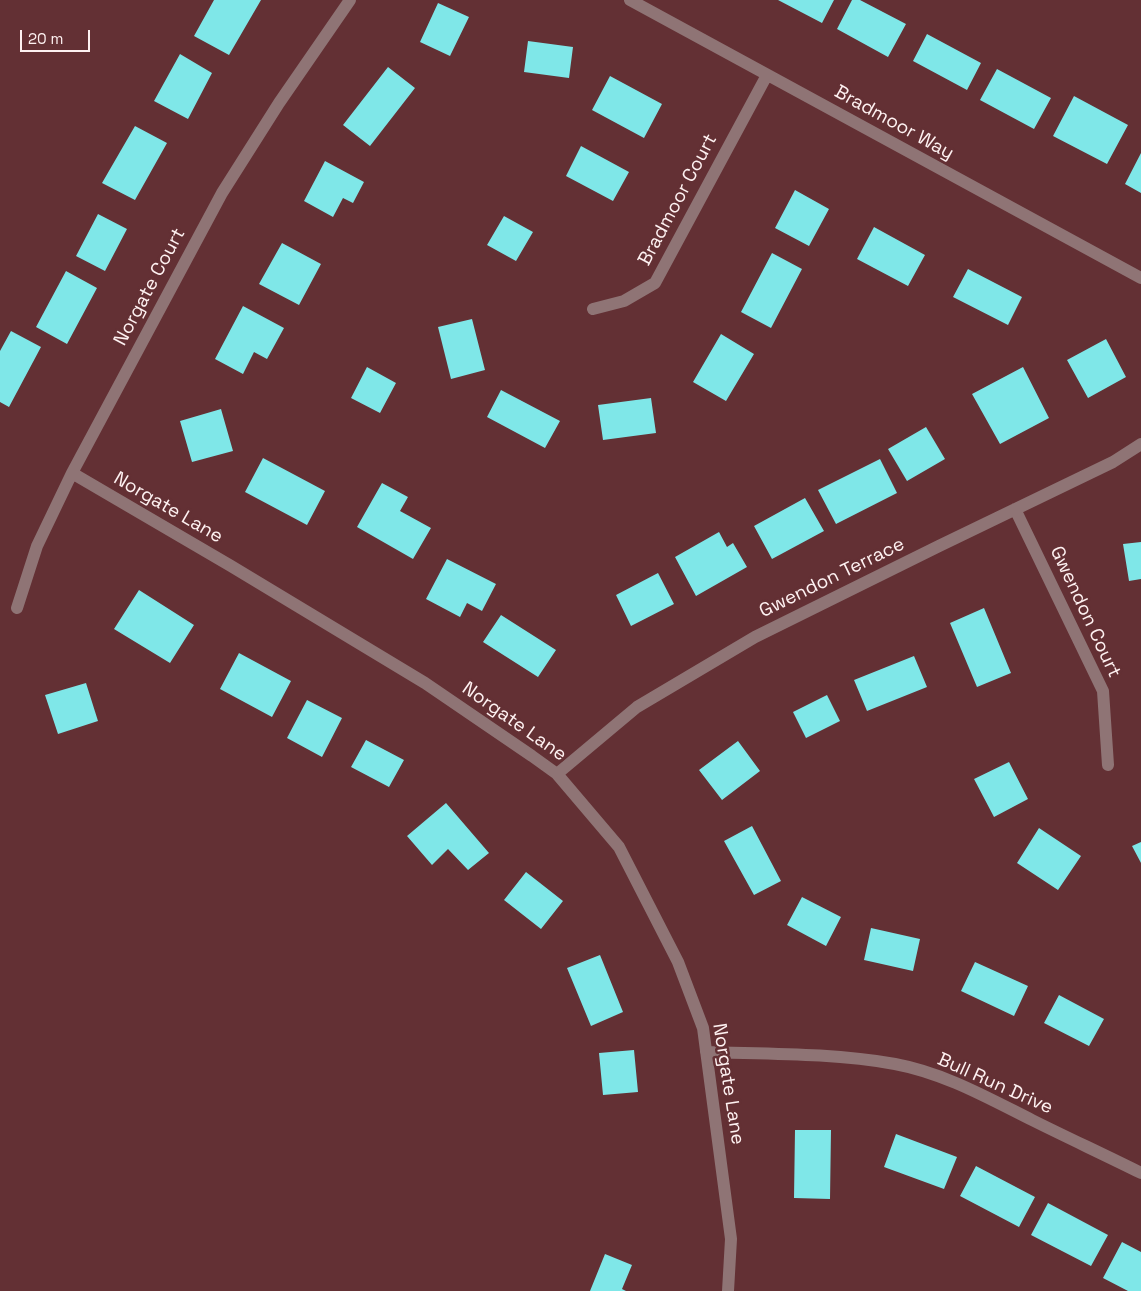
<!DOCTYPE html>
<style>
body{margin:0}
#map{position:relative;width:1141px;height:1291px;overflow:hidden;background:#633034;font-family:"Space Grotesk",sans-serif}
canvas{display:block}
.scale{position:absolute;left:20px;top:30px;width:70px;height:22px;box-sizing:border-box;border:2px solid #fef1f1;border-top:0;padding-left:6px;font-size:15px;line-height:18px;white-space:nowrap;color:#fef1f1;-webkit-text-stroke:4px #633034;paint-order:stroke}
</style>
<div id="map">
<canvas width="1141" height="1291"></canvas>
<div class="scale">20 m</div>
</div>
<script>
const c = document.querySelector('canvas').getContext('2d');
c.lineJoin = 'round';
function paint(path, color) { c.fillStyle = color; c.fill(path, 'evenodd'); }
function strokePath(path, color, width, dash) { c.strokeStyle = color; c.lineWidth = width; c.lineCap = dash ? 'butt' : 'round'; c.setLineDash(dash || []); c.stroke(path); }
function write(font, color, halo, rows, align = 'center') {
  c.font = font + ' "Space Grotesk",sans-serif'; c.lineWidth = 5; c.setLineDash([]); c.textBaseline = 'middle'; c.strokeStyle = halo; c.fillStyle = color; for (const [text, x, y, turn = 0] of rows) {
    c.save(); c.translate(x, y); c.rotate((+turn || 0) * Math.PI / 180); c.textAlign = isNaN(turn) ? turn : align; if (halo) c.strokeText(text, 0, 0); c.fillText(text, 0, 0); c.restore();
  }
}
const building = new Path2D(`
 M214,0H261L229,55L194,36Z
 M778,0H834L822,23Z
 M852,0H860L906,24L888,57L837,29Z
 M438,3L469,17L450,56L420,42Z
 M927,34L981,63L967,90L913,61Z
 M528,41L573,47L569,78L524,72Z
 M180,54L212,73L188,119L154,101Z
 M388,67L415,88L370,146L343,125Z
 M997,69L1051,98L1034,129L980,100Z
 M610,76L662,104L644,138L592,110Z
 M1074,96L1128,125L1107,164L1053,136Z
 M135,126L167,143L135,200L102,183Z
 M581,146L629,172L613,201L566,176Z
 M1141,153V193L1125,184Z
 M325,161L364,182L353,203L343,198L333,217L304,201Z
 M795,190L829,209L809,246L775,228Z
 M98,214L127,229L105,271L76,256Z
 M504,216L533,232L516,261L487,245Z
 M874,227L925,255L908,286L857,259Z
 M282,243L321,264L299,305L259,284Z
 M772,253L802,269L771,328L741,312Z
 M968,269L1022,297L1008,325L953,297Z
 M66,271L97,288L67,344L36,327Z
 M243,306L284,328L267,359L254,352L243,374L215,359Z
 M472,319L485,370L451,379L438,327Z
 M11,331L41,347L9,407L0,402V351Z
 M721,334L754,354L726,401L693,382Z
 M1106,339L1126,377L1088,398L1067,360Z
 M367,367L396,383L380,413L351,398Z
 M1023,367L1049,418L1000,444L972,394Z
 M501,390L560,421L545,448L487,417Z
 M651,398L656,433L603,440L598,405Z
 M221,409L233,451L192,462L180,421Z
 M926,427L945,459L907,481L888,449Z
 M263,458L325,491L307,525L245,492Z
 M880,459L897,493L836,524L818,490Z
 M382,483L408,497L400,511L431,528L413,559L357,527Z
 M805,498L824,531L772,559L754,526Z
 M719,532L727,547L733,543L747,567L696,596L675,557Z
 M1141,542V579L1129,581L1123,544Z
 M447,559L496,584L482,611L467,603L460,617L426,599Z
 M658,573L674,604L631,626L616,595Z
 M139,590L194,625L170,663L114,629Z
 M984,608L1011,673L977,687L950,623Z
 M501,615L556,650L538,677L483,642Z
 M239,653L291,681L272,717L220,689Z
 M914,656L927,687L867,711L854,680Z
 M86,683L98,721L58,734L45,695Z
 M827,695L840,721L806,738L793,712Z
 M307,700L342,718L322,757L287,738Z
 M366,740L404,760L389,787L351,767Z
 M738,741L760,771L722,800L699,770Z
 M1009,762L1028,799L994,817L974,779Z
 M446,803L489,853L468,870L448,849L432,865L407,836Z
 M752,826L781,881L754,895L724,841Z
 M1039,828L1081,856L1058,890L1017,863Z
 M1141,842V863L1132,846Z
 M526,872L563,901L541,929L504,900Z
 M802,897L841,917L826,946L787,925Z
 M871,928L920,939L913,971L864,960Z
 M600,955L623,1012L591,1026L567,968Z
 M975,962L1028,986L1014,1016L961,991Z
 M1059,995L1104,1019L1089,1046L1044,1023Z
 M634,1050L638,1092L603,1095L599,1053Z
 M795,1130H831L830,1199L794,1198Z
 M896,1134L957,1157L944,1189L884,1167Z
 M976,1166L1035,1197L1019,1227L960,1196Z
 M1048,1203L1108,1235L1091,1266L1031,1235Z
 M1122,1242L1141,1252V1291H1128L1103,1278Z
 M605,1254L632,1265L622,1289L626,1291H590Z`);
const street = new Path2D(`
 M630,0L1141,278
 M593,309L624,301L655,283L767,75
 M72,473L231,566L425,683L532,756L557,774L619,847L678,962L703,1028L731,1239L728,1291
 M1015,509L1103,691L1108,765
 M17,608L37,546L72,473L222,193L279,103L350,0
 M557,774L637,707L755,637L939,546L1113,462L1141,444
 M706,1052C769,1054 833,1053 895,1064C944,1073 988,1098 1032,1120C1068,1138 1105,1155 1141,1173`);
const streetNames = [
 ["Bradmoor Way",894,123,29],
 ["Bradmoor Court",678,200,-62],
 ["Norgate Court",150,287,-62],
 ["Norgate Lane",168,508,30],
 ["Gwendon Terrace",832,578,-26],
 ["Gwendon Court",1085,612,65],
 ["Norgate Lane",514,722,35],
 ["Norgate Lane",728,1084,81],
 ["Bull Run Drive",995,1084,24]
];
paint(building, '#7fe7e8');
strokePath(street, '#8f7475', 12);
write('19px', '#fef1f1', '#633034', streetNames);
</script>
